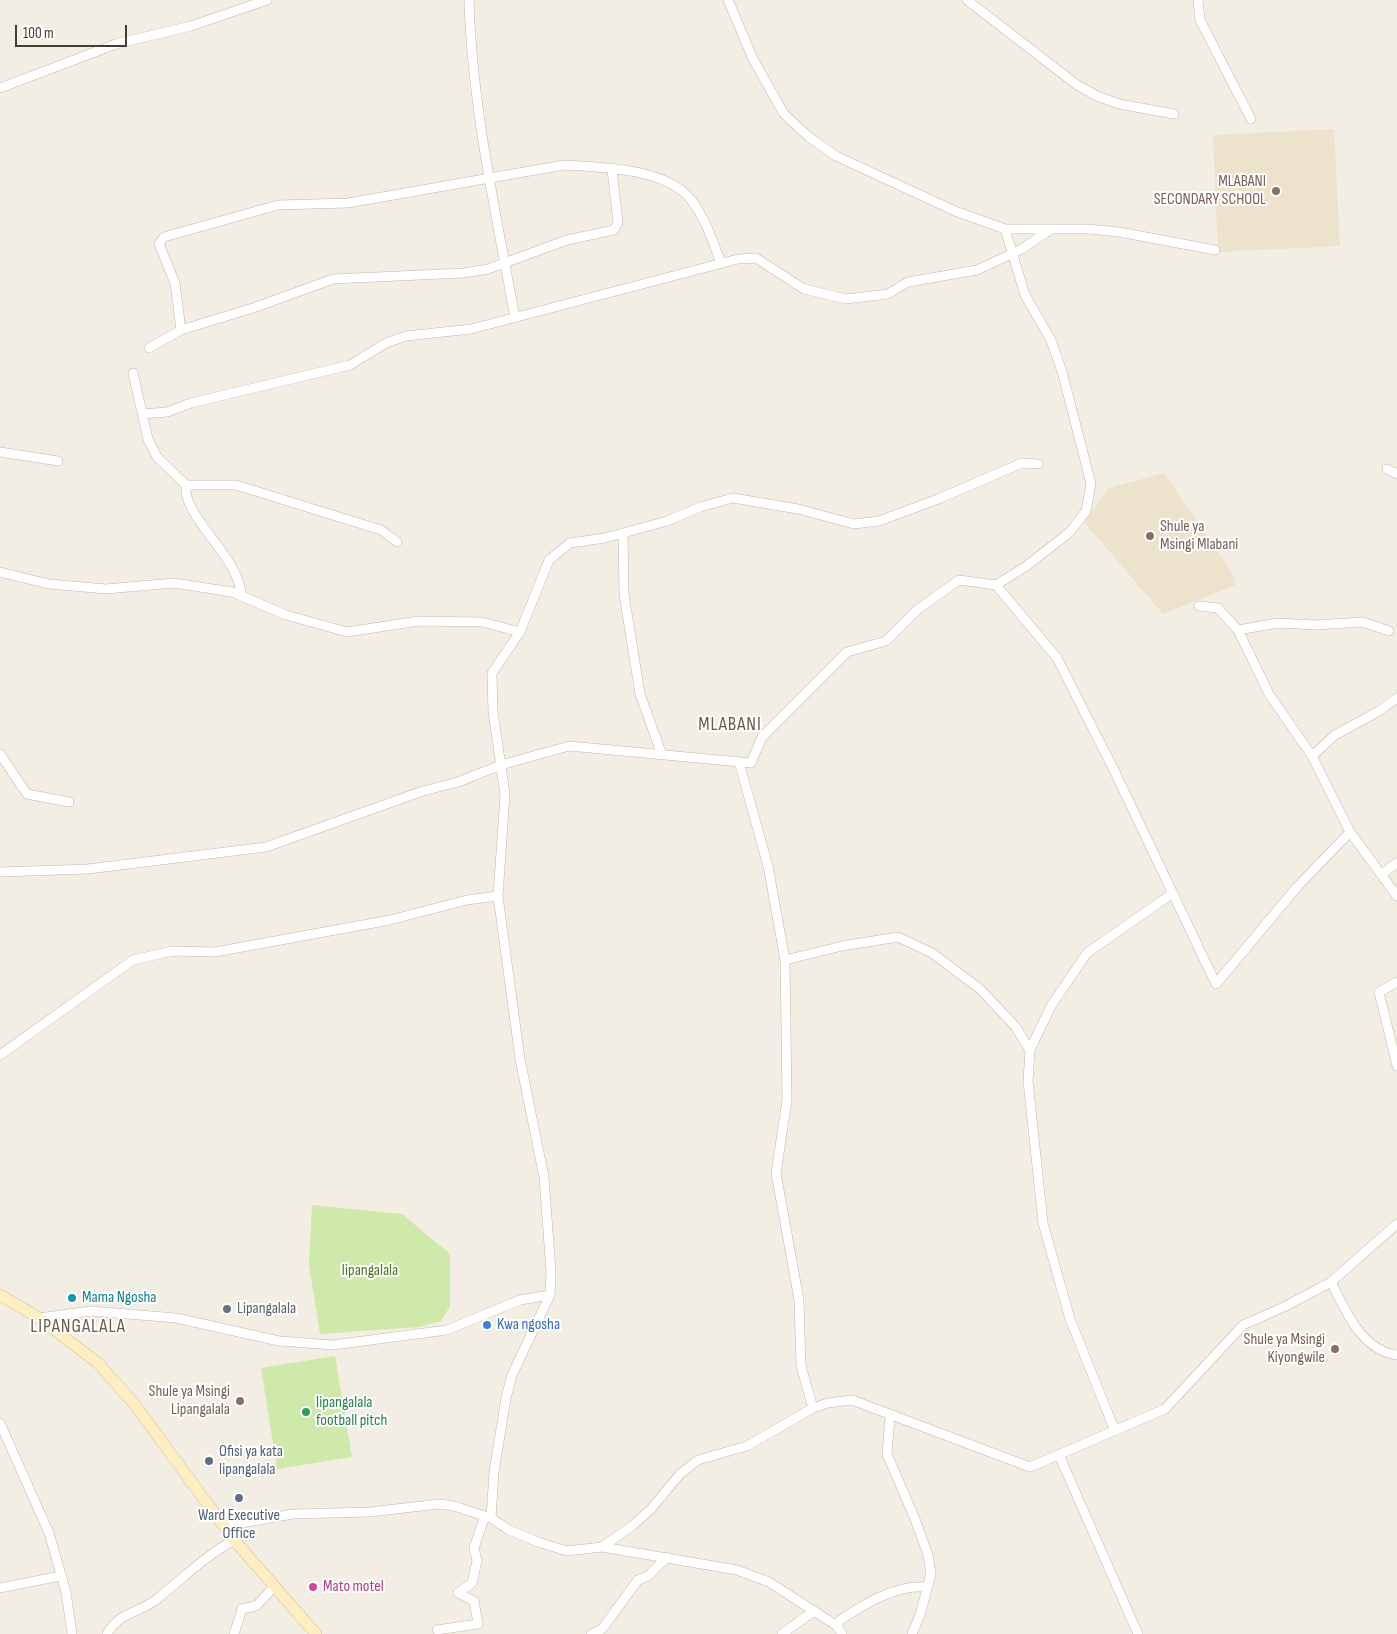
<!DOCTYPE html>
<style>
body{margin:0}
#map{position:relative;width:1397px;height:1634px;overflow:hidden;background:#f3eee3;font-family:"Sofia Sans Condensed",sans-serif}
canvas{display:block}
.scale{position:absolute;left:15px;top:25px;width:112px;height:22px;box-sizing:border-box;border:2px solid #453d33;border-top:0;padding-left:6px;font-size:15px;line-height:18px;white-space:nowrap;color:#453d33;-webkit-text-stroke:4px #fff;paint-order:stroke}
</style>
<div id="map">
<canvas width="1397" height="1634"></canvas>
<div class="scale">100 m</div>
</div>
<script>
const c = document.querySelector('canvas').getContext('2d');
c.lineJoin = 'round';
function paint(path, color) { c.fillStyle = color; c.fill(path, 'evenodd'); }
function strokePath(path, color, width, dash) { c.strokeStyle = color; c.lineWidth = width; c.lineCap = dash ? 'butt' : 'round'; c.setLineDash(dash || []); c.stroke(path); }
function write(font, color, halo, rows, align = 'center') {
  c.font = font + ' "Sofia Sans Condensed",sans-serif'; c.lineWidth = 4; c.setLineDash([]); c.textBaseline = 'middle'; c.strokeStyle = halo; c.fillStyle = color; for (const [text, x, y, turn = 0] of rows) {
    c.save(); c.translate(x, y); c.rotate((+turn || 0) * Math.PI / 180); c.textAlign = isNaN(turn) ? turn : align; if (halo) c.strokeText(text, 0, 0); c.fillText(text, 0, 0); c.restore();
  }
}
const education = new Path2D(`
 M1334,129L1340,246L1218,252L1213,135Z
 M1164,473L1232,572L1235,585L1163,614L1084,522L1109,488Z`);
const green = new Path2D(`
 M312,1205L402,1214L450,1254V1306L441,1321L419,1327L320,1334L309,1265Z
 M335,1356L352,1457L277,1469L261,1368Z`);
const minor = new Path2D(`
 M469,0C472,107 496,213 515,318
 M728,0L753,59L784,114L809,137L836,156L955,211L1005,229H1088L1119,232L1215,250
 M967,0L1077,85L1097,96L1119,104L1174,114
 M1198,0L1200,20L1251,119
 M0,88L116,44L191,26L267,0
 M181,330L175,283L159,244L164,237L278,205L348,203L564,165C601,167 668,168 692,201C706,220 713,242 721,263
 M149,348L181,330L256,307L333,279L464,273L488,269L567,240L614,230L618,222L612,170
 M133,373L148,439L157,457L186,485H236L381,530L397,542
 M142,414L167,412L191,403L350,365L386,343L406,336L471,329L738,259L756,258L804,289L846,299L888,294L908,282L977,270L1022,249L1051,229
 M0,452L58,461
 M1387,469L1397,474
 M186,485C182,517 240,557 241,595
 M623,533L624,594L640,694L662,755
 M0,572L49,584L106,589L174,583L232,592L286,615L347,632L419,621L482,622L520,632
 M996,585L1057,658L1113,768L1216,984L1297,887L1350,832
 M1199,606L1218,608L1238,630L1269,694L1312,756L1350,832L1397,896
 M1238,630L1278,623L1315,625L1363,622L1389,631
 M0,754L27,794L69,802
 M1312,756L1335,735L1379,711L1397,698
 M739,762L768,866L785,960L787,1100L776,1173L799,1300L801,1366L813,1408
 M0,872L88,869L266,847L423,791L458,782L501,765L569,746L751,763L762,737L847,652L886,641L917,610L959,580L996,585L1025,567L1070,532L1086,511L1091,484L1063,375L1051,340L1025,295L1005,229
 M1382,874L1397,863
 M785,960L842,946L898,937L932,953L980,989L1015,1026L1030,1050L1028,1081L1043,1223L1070,1319L1115,1431
 M1397,982L1379,992L1397,1066
 M1030,1050L1051,1006L1087,953L1173,893
 M0,1055L133,960L172,951L215,952L390,920L467,900L498,896
 M1331,1282C1346,1311 1361,1350 1397,1355
 M39,1318L91,1311L176,1318L279,1341L333,1345L447,1330L520,1300L550,1295
 M890,1416L887,1454L915,1519L928,1555L931,1574L920,1615L912,1634
 M0,1423L49,1533L66,1592L72,1634
 M1059,1455L1138,1634
 M491,1518L494,1472L506,1398L512,1375L550,1295L551,1272L544,1177L520,1059L498,896L505,794L493,712L492,673L520,632L549,560L570,543L605,538L667,521L700,507L733,498L798,509L854,524L879,521L938,499L1022,463L1038,464
 M224,1526L293,1514L370,1512L439,1504L454,1506L491,1518L509,1530L538,1542L567,1551L602,1547L632,1526L651,1509L680,1474L698,1460L747,1446L813,1408L828,1403L852,1400L1030,1467L1165,1409L1243,1325L1286,1306L1331,1282L1397,1224
 M602,1547L737,1570L769,1582L837,1626L842,1634
 M0,1588L60,1576
 M837,1626L840,1620C866,1603 895,1585 927,1587
 M437,1630L478,1624L474,1601L458,1593L472,1583L477,1561L474,1548L485,1516
 M107,1634C120,1611 138,1614 157,1599C182,1579 205,1556 234,1540
 M234,1634L242,1609L256,1606L274,1587
 M591,1634L602,1629L638,1580L648,1576L667,1557
 M782,1634L814,1611`);
const secondary = new Path2D(`
 M0,1295L39,1318L99,1364L135,1405L234,1540L316,1634`);
const markers = [
 [1276,191,5,"#8d6e63"],
 [1150,536,5,"#8d6e63"],
 [72,1298,5,"#0f9aa8"],
 [227,1309,5,"#6b7280"],
 [487,1325,5,"#3f7fe0"],
 [1335,1349,5,"#8d6e63"],
 [240,1401,5,"#8d6e63"],
 [306,1412,5,"#2e9e5b"],
 [209,1461,5,"#5c6f8a"],
 [239,1498,5,"#5c6f8a"],
 [313,1587,5,"#d1479c"]
];
const educationNames = [
 ["MLABANI",1266,182],
 ["SECONDARY SCHOOL",1266,200],
 ["Shule ya",1160,527,"left"],
 ["Msingi Mlabani",1160,545,"left"],
 ["Shule ya Msingi",1325,1340],
 ["Kiyongwile",1325,1358],
 ["Shule ya Msingi",230,1392],
 ["Lipangalala",230,1410]
];
const parkNames = [
 ["lipangalala",370,1271]
];
const cultureNames = [
 ["Mama Ngosha",82,1298]
];
const worshipNames = [
 ["Lipangalala",237,1309]
];
const shopNames = [
 ["Kwa ngosha",497,1325]
];
const leisureNames = [
 ["lipangalala",316,1403],
 ["football pitch",316,1421]
];
const serviceNames = [
 ["Ofisi ya kata",219,1452],
 ["lipangalala",219,1470],
 ["Ward Executive",239,1516,"center"],
 ["Office",239,1534,"center"]
];
const hotelNames = [
 ["Mato motel",323,1587]
];
const quarterNames = [
 ["MLABANI",730,725],
 ["LIPANGALALA",78,1327]
];
paint(education, '#ede3cc');
paint(green, '#cee9a9');
strokePath(minor, '#c1b8a8', 10);
strokePath(secondary, '#d5c190', 12);
strokePath(minor, '#fff', 9);
strokePath(secondary, '#ffeec1', 11);
for (const [x, y, r, color] of markers) { const dot = new Path2D(); dot.arc(x, y, r, 0, 2 * Math.PI); c.fillStyle = color; c.fill(dot); strokePath(dot, '#fff', 2); }
write('16px', '#785e54', '#fff', educationNames, 'right');
write('16px', '#467924', '#fff', parkNames);
write('16px', '#0d838f', '#fff', cultureNames, 'left');
write('16px', '#5b616d', '#fff', worshipNames, 'left');
write('16px', '#366cbe', '#fff', shopNames, 'left');
write('16px', '#27864d', '#fff', leisureNames, 'left');
write('16px', '#4e5e75', '#fff', serviceNames, 'left');
write('16px', '#b23c85', '#fff', hotelNames, 'left');
c.letterSpacing = '1px';
write('19px', '#685b4a', '#fff', quarterNames);
c.letterSpacing = '0px';
</script>
